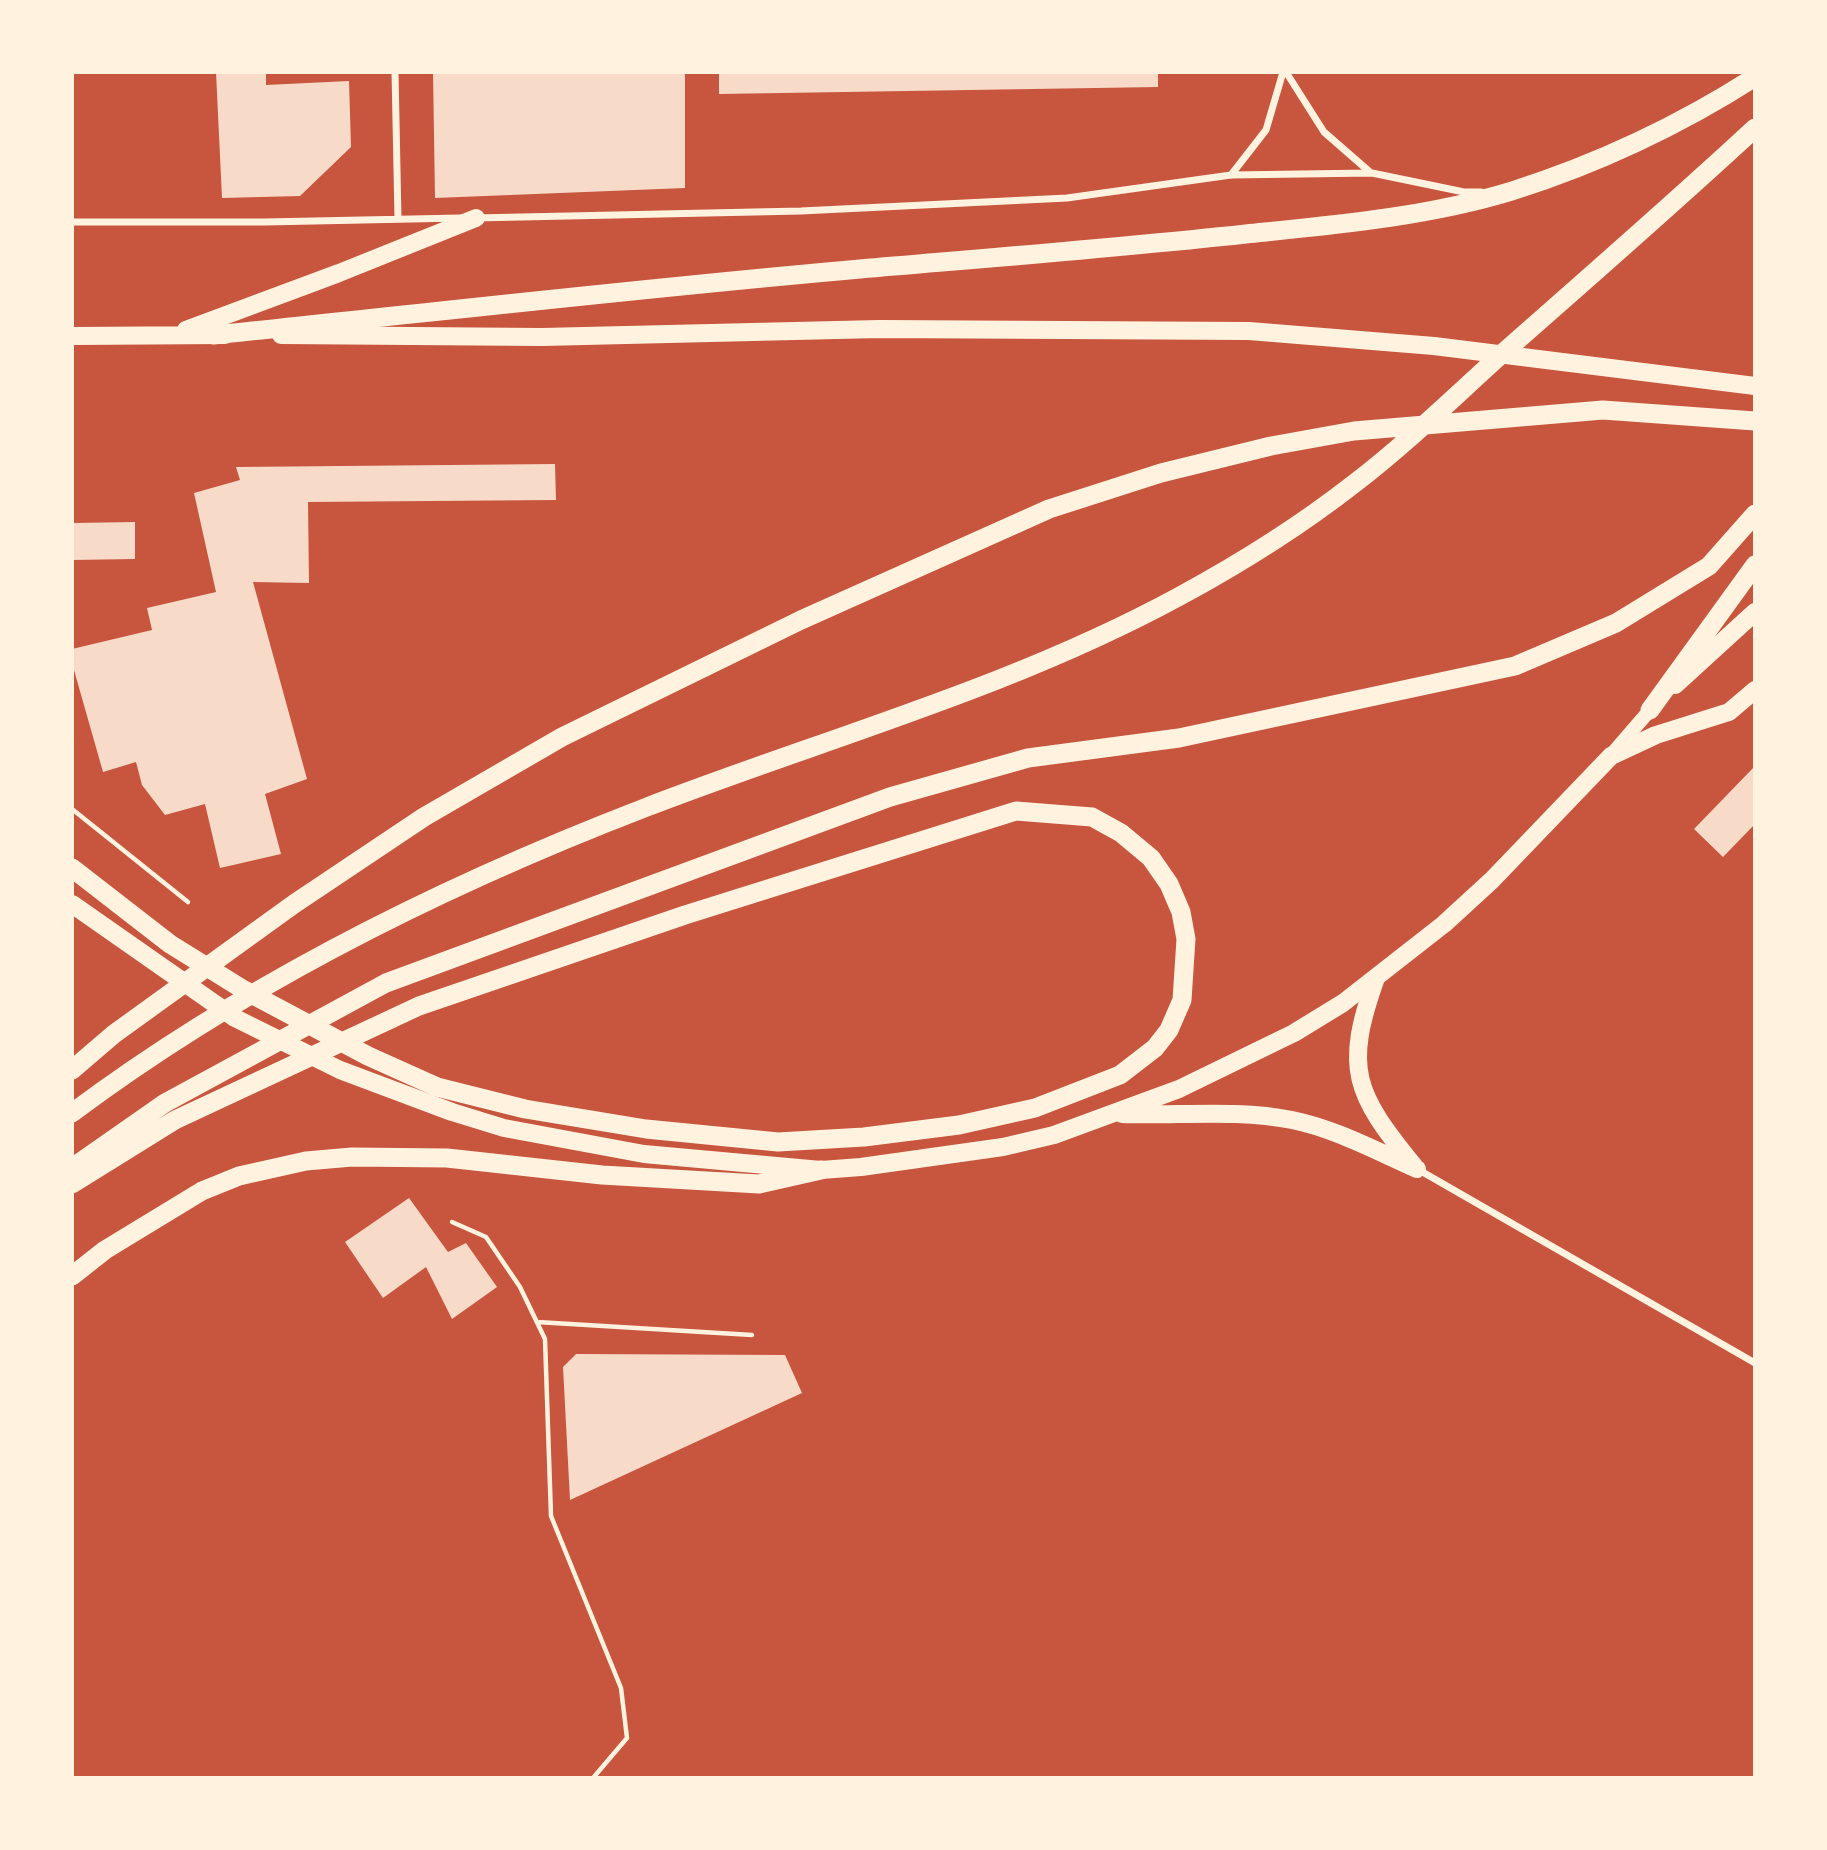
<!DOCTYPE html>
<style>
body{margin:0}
#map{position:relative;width:1827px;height:1850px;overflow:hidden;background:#c8553d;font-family:"Golos Text",sans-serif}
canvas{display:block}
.frame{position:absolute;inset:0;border:74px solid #fff3e0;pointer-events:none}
</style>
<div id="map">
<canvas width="1827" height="1850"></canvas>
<div class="frame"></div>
</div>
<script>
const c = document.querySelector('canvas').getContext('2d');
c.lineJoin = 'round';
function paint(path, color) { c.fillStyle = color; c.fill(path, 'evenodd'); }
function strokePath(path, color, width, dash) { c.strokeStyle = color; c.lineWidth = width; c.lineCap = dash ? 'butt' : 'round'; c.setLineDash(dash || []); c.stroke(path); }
const building = new Path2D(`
 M216,72H266V85L349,81L351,147L300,196L222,198Z
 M433,72H685V188L435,198Z
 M719,72H1158V87L719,94Z
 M555,464L556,500L308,502L309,583L253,582L307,779L265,794L281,854L220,868L205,804L165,815L142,785L136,762L103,772L72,663V649L152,630L147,608L216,592L194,493L240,480L236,467Z
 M135,522V559L72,560V523Z
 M1755,766V824L1723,857L1694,829Z
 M409,1198L448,1252L466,1243L497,1287L452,1319L426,1267L383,1298L345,1242Z
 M576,1354L785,1355L802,1393L570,1500L563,1367Z`);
const path = new Path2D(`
 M72,809L188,902
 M452,1222L486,1237L520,1287L545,1339L551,1516L621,1688L627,1738L593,1778
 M537,1322L752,1335`);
const minor = new Path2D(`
 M395,72L398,219
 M1286,72L1324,132L1371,173
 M1231,175L1266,130L1283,72
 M475,218L801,211L1067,198L1231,175L1372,173L1464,192H1481
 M72,222H265L460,218
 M1419,1170L1755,1363`);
const secondary = new Path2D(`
 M1612,754L1650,710`);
const primary = new Path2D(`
 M186,330L339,273L476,218
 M281,335L542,337L879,329L1249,331L1434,346L1755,386
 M72,336L225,335
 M1675,685L1755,612
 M72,904L235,1018L340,1070L452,1112L504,1128L644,1154L821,1170L861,1167L1003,1147L1054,1135L1179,1089L1294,1033L1343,1003L1444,924L1492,880L1611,756L1656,735L1729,712L1755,690
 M1376,978C1343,1070 1355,1093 1414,1166
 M1122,1114C1177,1116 1238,1109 1292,1120C1336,1129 1376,1151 1417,1169`);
const trunk = new Path2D(`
 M213,335C428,313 644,288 860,269C988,258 1117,248 1246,234C1334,225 1427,217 1512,191C1597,164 1680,125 1755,77
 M1650,710L1755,565
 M72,868L170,944L244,990L368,1056L437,1087L525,1109L646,1129L778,1142L864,1137L959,1125L1035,1108L1120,1075L1155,1048L1169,1030L1182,1000L1186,939L1181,912L1169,884L1151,858L1121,833L1092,817L1016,811L685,915L419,1006L175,1120L72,1184
 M72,1070L114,1034L294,904L424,817L562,737L801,620L1049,509L1161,473L1271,446L1354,431L1603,410L1755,421
 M72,1113C246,983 444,885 647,807C826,738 1011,688 1180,596C1241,563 1300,526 1355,483C1407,443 1455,396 1504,352C1588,278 1673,204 1755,128
 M72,1168L165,1103L386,983L890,797L1028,758L1179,738L1515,666L1616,623L1709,566L1755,514
 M72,1276L105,1250L202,1191L239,1176L306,1161L352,1157L447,1158L602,1175L759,1184L821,1170`);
paint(building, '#f7dbc8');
strokePath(path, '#fff3e0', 4.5);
strokePath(minor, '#fff3e0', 7);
strokePath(secondary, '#fff3e0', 14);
strokePath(primary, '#fff3e0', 18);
strokePath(trunk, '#fff3e0', 19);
</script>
